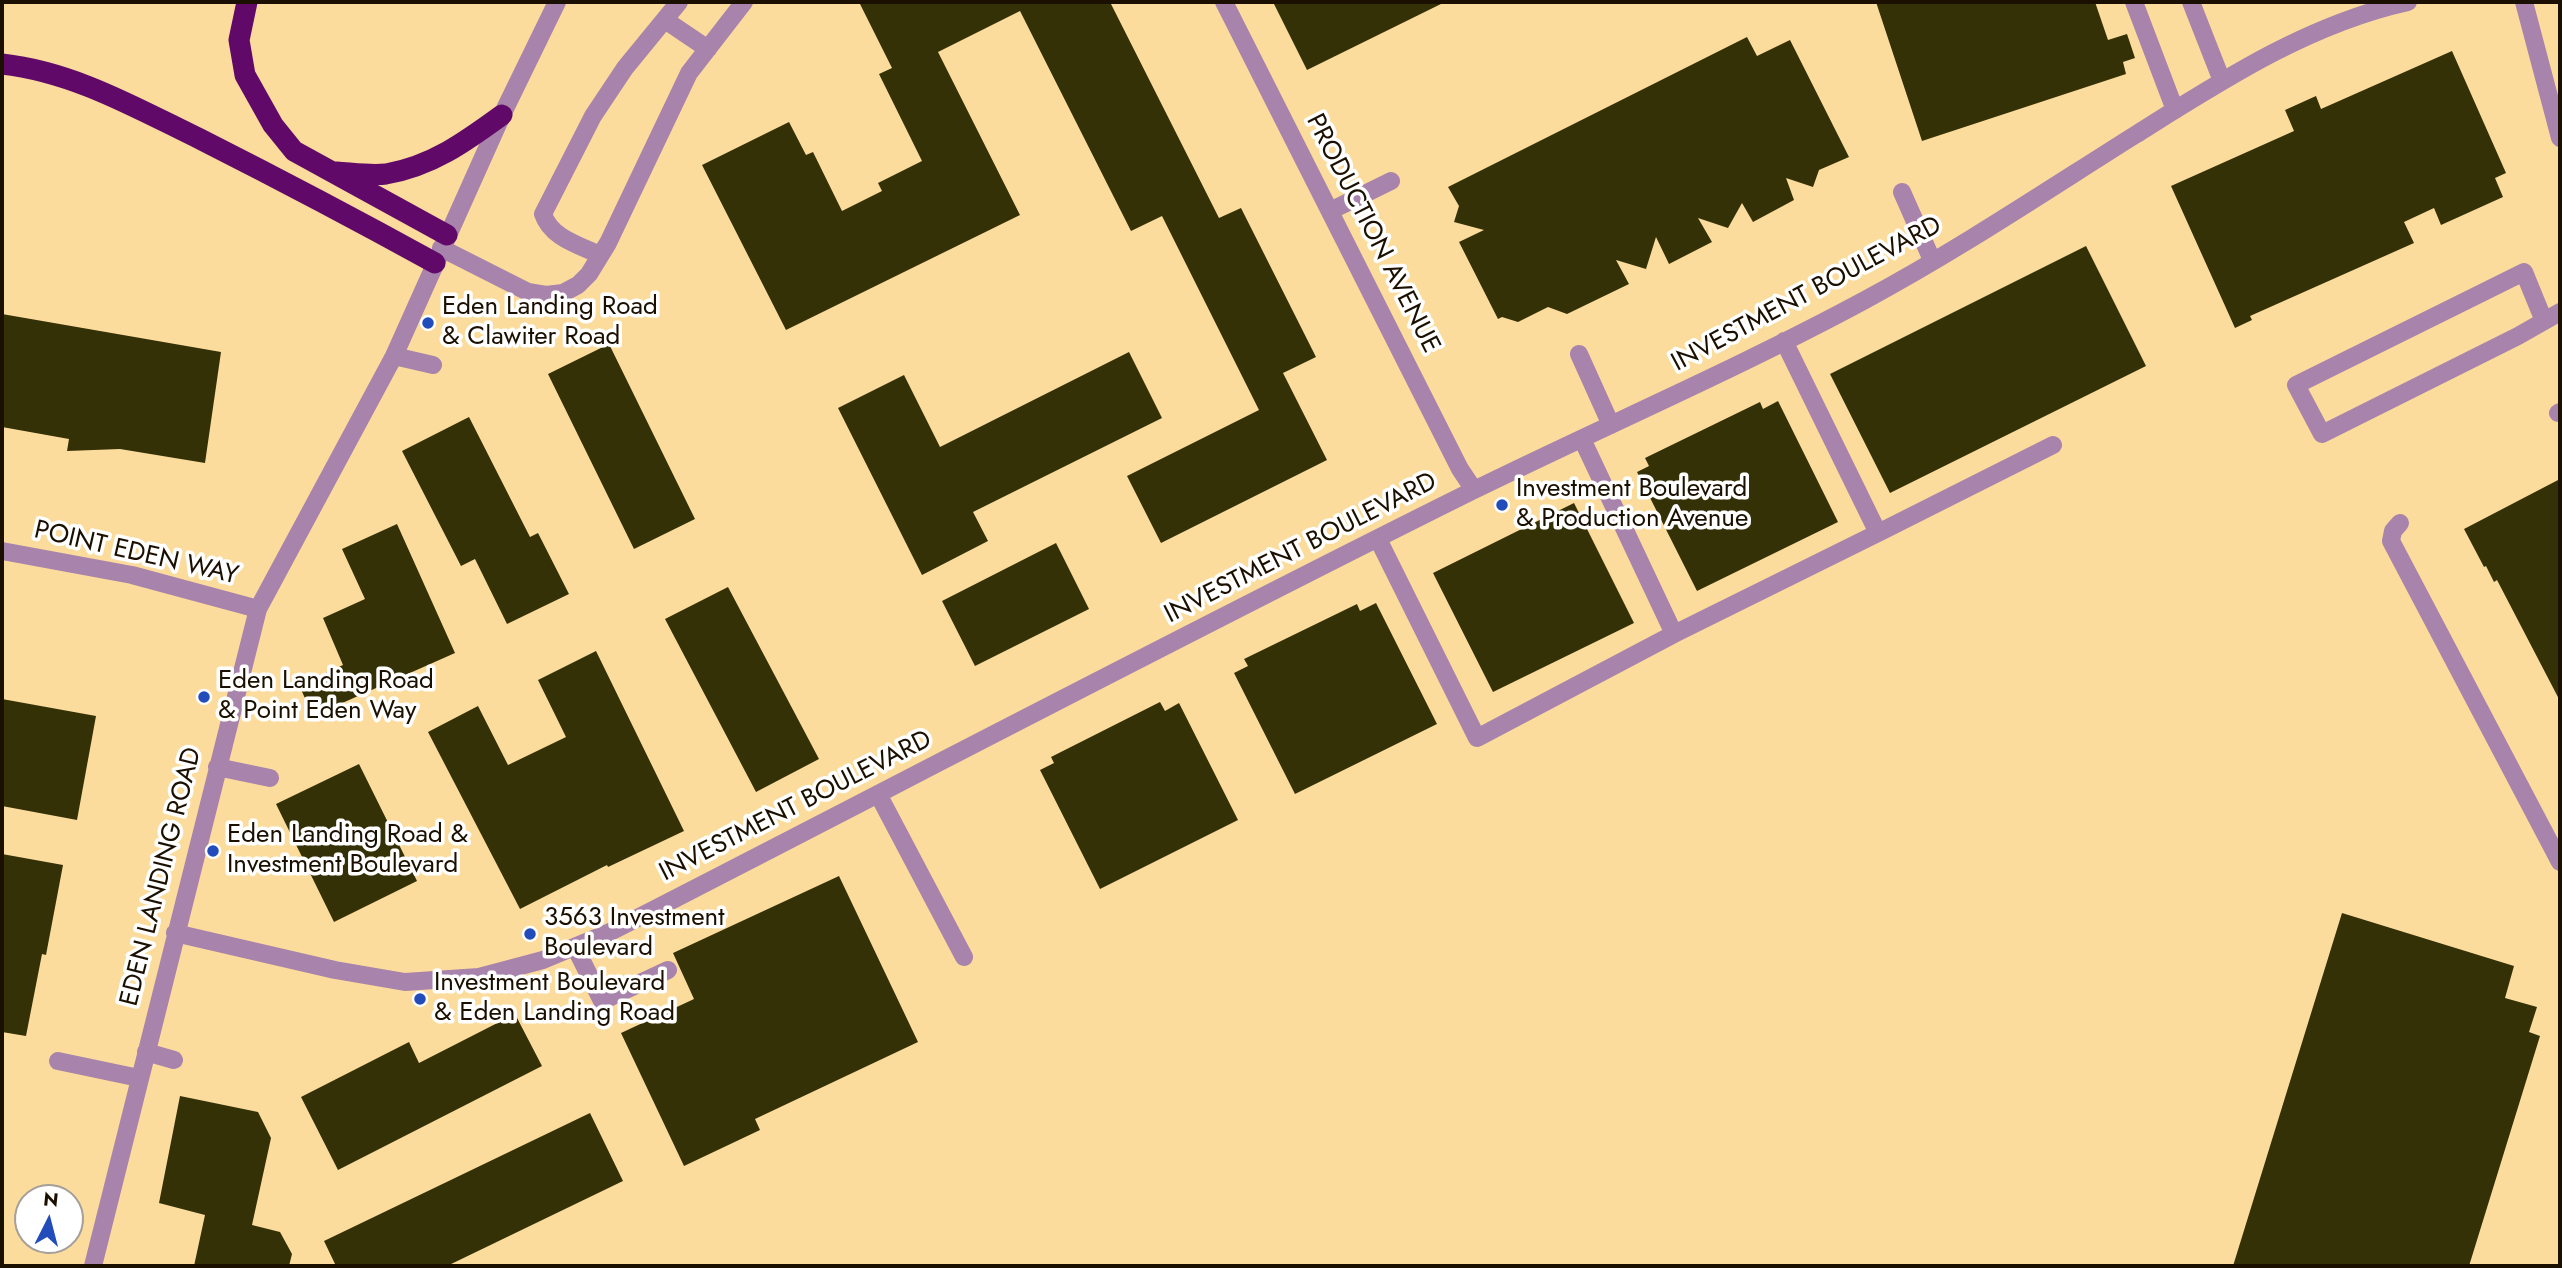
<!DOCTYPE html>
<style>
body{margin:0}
#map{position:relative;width:2562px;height:1268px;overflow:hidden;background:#fcdc9d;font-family:Jost,sans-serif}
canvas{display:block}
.frame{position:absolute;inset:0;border:4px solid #1b1000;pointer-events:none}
.north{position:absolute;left:14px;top:1184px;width:70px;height:70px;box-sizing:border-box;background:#fff;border:2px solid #a49f99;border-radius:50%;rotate:6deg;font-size:19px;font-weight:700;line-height:28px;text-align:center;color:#1b1000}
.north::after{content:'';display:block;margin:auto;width:24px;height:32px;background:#214cba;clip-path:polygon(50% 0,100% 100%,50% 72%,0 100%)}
</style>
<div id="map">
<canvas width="2562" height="1268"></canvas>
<div class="frame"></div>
<div class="north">N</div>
</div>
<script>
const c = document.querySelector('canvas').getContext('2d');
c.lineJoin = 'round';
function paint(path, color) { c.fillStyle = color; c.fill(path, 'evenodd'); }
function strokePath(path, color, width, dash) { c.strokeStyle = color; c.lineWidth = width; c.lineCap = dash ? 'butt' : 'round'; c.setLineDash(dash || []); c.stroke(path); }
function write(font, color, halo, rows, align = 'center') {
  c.font = font + ' Jost,sans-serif'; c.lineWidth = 7; c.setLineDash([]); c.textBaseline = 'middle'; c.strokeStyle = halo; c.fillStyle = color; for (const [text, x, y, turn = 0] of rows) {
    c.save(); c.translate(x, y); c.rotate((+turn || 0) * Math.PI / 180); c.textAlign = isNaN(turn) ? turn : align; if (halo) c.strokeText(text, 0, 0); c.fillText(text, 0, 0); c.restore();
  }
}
const building = new Path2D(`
 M859,2H1110L1219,218L1241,208L1316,357L1283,373L1327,460L1161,543L1127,476L1259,410L1162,216L1131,231L1020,11L938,52L1020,215L786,330L702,165L789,122L806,155L813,152L842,211L882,191L878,183L922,161L879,74L892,68Z
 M1273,2H1445L1307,70Z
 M1876,2H2095L2108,40L2127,34L2135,58L2123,62L2126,74L1922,141Z
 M1747,37L1757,56L1790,40L1849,157L1819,170L1813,187L1786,178L1794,200L1753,222L1742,203L1728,228L1698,218L1712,242L1669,264L1656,237L1646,269L1616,260L1629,284L1567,314L1548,307L1518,322L1502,317L1498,319L1459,242L1484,230L1454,222L1459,206L1448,187Z
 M2452,51L2506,173L2495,178L2503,197L2441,225L2434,208L2404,222L2414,243L2250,316L2252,320L2235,328L2171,186L2294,131L2285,110L2316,96L2321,109Z
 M2086,246L2146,366L1890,493L1830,374Z
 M2,314L221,352L205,463L120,449L67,451L69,439L2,427Z
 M609,344L695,519L634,549L548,374Z
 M1129,352L1162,418L973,512L988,541L922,575L838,408L904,375L940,447Z
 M1778,401L1838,522L1697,591L1637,472L1649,466L1645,458L1760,402L1763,409Z
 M469,417L530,537L538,533L569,594L507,624L475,559L461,566L402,451Z
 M2560,479V701L2497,580L2494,582L2486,566L2484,567L2464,529Z
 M1574,503L1634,623L1493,692L1433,573Z
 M397,524L455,653L313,716L299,685L343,665L323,618L365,599L342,549Z
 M1056,543L1089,609L975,666L942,601Z
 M728,587L819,759L756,792L665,619Z
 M1376,603L1437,724L1295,794L1234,673L1248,666L1244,659L1357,604L1360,611Z
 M596,651L684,831L608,867L607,865L520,909L428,732L478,706L508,765L566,737L538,680Z
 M2,699L96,716L77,820L2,806Z
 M1160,702L1165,711L1179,703L1238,820L1100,889L1040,770L1054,763L1051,757Z
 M359,764L417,881L334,922L276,804Z
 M2,854L63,865L46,955L42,954L26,1036L2,1032Z
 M839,876L918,1042L755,1119L760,1130L684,1166L621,1033L694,999L673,953Z
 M2342,913L2514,966L2505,998L2537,1007L2529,1032L2540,1036L2469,1266H2233Z
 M515,1014L542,1066L338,1170L301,1097L409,1042L419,1063Z
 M180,1096L258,1112L271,1138L252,1225L280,1232L292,1254L289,1266H194L205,1215L159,1203Z
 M590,1113L623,1181L447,1266H336L324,1241Z`);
const minor = new Path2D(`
 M1224,2L1460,469L1474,490
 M2134,2L2175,110
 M2191,2L2222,81
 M2524,2L2560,138
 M665,20L708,49
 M1902,192L1932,260
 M1330,211L1391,181
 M441,248L528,292L546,295L563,293L578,285L589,274L608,243L689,73L744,2
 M600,255C579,245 551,238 543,214L593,116L625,68L679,2
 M2544,321L2524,272L2296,385L2322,434L2518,336L2560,312
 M1784,341L1878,533L2053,445
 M1579,354L1611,425
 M394,356L433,365
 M2558,413L2560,412
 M1582,439L1674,634L1878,533
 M2400,523L2393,531L2391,541L2560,862
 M1378,539L1477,738L1674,634
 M2,551L132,575L258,609
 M217,767L270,778
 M878,794L964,957
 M175,933L335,970L405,982L479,977L543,960L610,932C897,785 1182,635 1472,491C1602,427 1737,369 1865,300C1958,250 2046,191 2135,135C2221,81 2308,24 2408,2
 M575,947L602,1001L668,970
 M146,1052L174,1060
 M58,1061L139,1078
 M93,1266L258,609L394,356L502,115L557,2`);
const highway = new Path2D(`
 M247,2L239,40L245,75L273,125L294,151L447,235
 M2,64C74,72 136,108 200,139C279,179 357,220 435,263
 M337,172C352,173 371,176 386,174C432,166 465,142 502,115`);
const markers = [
 [428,323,7,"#214cba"],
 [1502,505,7,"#214cba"],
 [204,697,7,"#214cba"],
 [213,851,7,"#214cba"],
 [530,934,7,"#214cba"],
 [420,999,7,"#214cba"]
];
const streetNames = [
 ["PRODUCTION AVENUE",1372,234,63],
 ["INVESTMENT BOULEVARD",1807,295,-28],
 ["INVESTMENT BOULEVARD",1301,549,-27],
 ["POINT EDEN WAY",136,554,13],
 ["INVESTMENT BOULEVARD",796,807,-27],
 ["EDEN LANDING ROAD",162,877,-76]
];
const poiNames = [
 ["Eden Landing Road",442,308],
 ["& Clawiter Road",442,338],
 ["Investment Boulevard",1516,490],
 ["& Production Avenue",1516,520],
 ["Eden Landing Road",218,682],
 ["& Point Eden Way",218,712],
 ["Eden Landing Road &",227,836],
 ["Investment Boulevard",227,866],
 ["3563 Investment",544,919],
 ["Boulevard",544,949],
 ["Investment Boulevard",434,984],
 ["& Eden Landing Road",434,1014]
];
paint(building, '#353107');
strokePath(minor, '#a883ab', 18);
strokePath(highway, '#610969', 21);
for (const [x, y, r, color] of markers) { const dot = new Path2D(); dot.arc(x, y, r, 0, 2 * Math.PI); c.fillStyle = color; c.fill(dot); strokePath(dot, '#fff', 2.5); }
write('26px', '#1b1000', '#fff', streetNames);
write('26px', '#1b1000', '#fff', poiNames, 'left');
</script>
